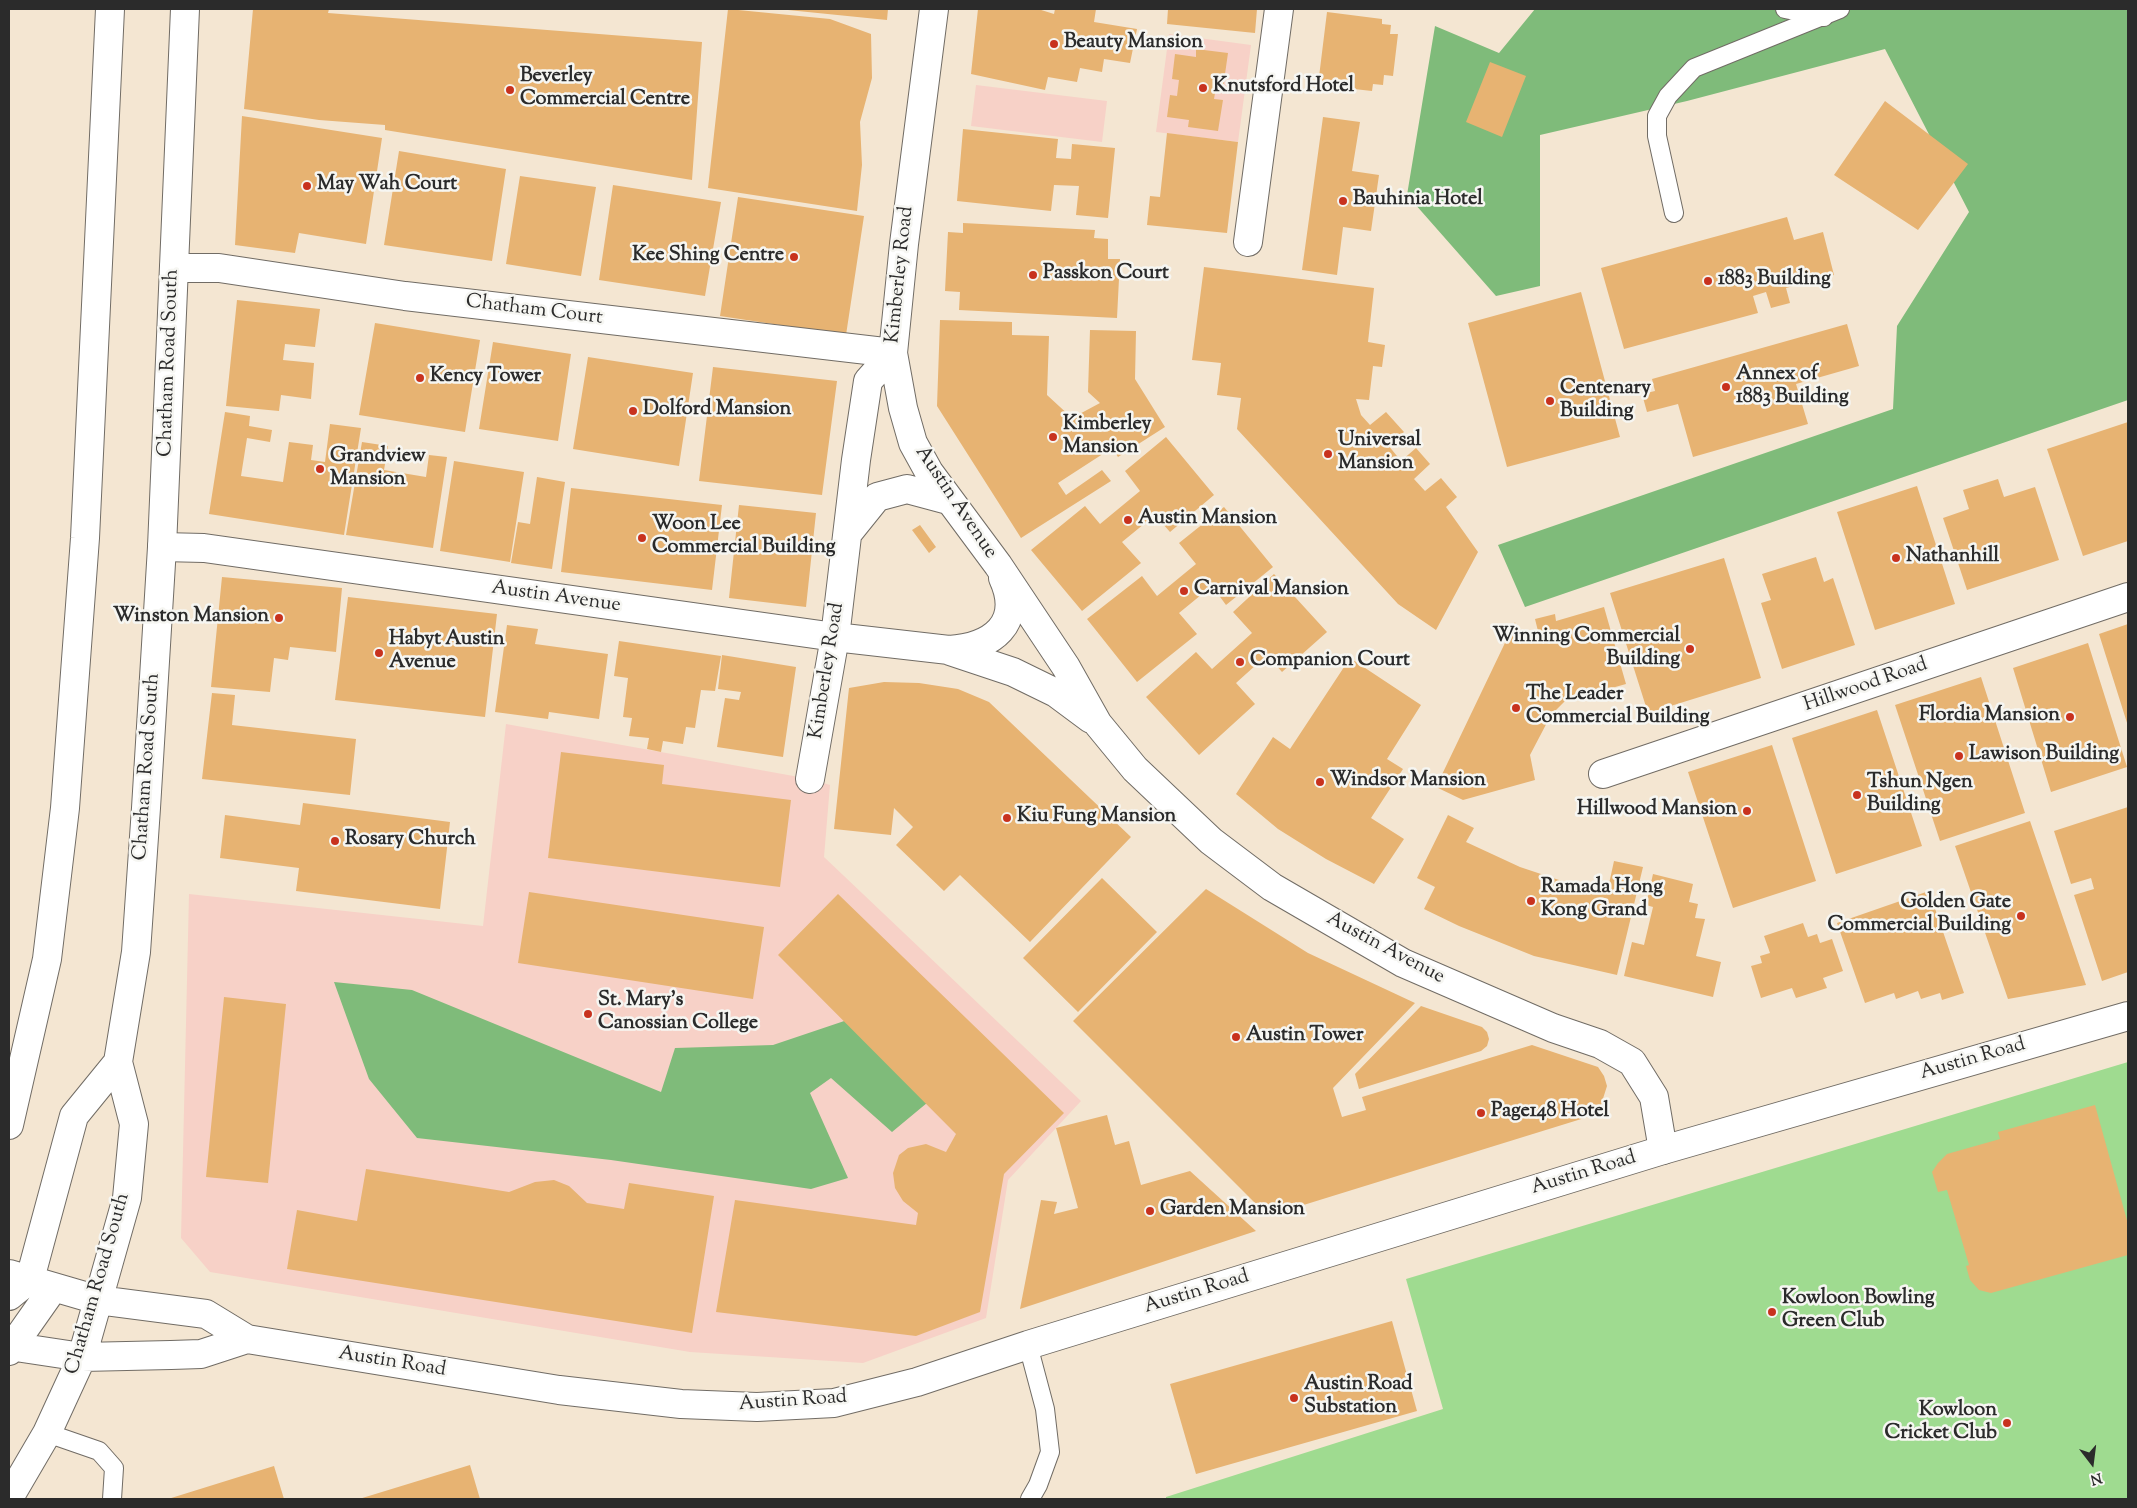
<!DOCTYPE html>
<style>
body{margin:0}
#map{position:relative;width:2137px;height:1508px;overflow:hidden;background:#f4e6d2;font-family:"Sorts Mill Goudy",serif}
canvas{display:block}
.frame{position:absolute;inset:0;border:10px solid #2b2b2b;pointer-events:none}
.north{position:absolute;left:2067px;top:1438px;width:50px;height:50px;-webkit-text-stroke:4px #f6f6f2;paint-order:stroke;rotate:165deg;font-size:14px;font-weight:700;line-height:20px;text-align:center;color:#2b2b2b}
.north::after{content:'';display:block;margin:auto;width:18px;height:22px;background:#2b2b2b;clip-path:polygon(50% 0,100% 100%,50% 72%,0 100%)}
</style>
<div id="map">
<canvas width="2137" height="1508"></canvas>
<div class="frame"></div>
<div class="north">N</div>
</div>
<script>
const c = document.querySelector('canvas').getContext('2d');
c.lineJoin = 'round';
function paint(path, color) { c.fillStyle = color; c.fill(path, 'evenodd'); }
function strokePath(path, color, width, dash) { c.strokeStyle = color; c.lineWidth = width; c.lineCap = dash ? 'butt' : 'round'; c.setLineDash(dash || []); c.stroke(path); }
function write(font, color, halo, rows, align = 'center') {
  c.font = font + ' "Sorts Mill Goudy",serif'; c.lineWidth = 5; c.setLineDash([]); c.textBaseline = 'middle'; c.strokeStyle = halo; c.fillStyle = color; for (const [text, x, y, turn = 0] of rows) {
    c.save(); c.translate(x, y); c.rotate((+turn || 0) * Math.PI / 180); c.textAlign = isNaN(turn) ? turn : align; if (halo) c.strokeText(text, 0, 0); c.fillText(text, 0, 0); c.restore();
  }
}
const built = new Path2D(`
 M1169,34L1251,45L1238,142L1156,132Z
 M976,85L1107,101L1102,142L971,126Z
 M506,724L810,779L830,785L824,857L1081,1101L1008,1180L986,1318L863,1363L690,1352L210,1272L181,1238L189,894L483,926Z`);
const green = new Path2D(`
 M2128,1062V1499H1166V1497L1443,1409L1406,1279Z`);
const forest = new Path2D(`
 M1535,9H2128V400L1525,607L1498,545L1893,409L1897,326L1969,212L1885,49L1687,101L1540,135V286L1496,296L1407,195L1435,26L1499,53Z
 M334,982L412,990L661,1092L675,1048L773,1045L871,1012L951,1083L892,1132L831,1078L810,1093L848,1178L811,1189L611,1160L417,1138L369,1079Z`);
const building = new Path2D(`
 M253,9H329L328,13L702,42L692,180L385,130V125L319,120L244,109Z
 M728,9L830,19L871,34L872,78L860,122L862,165L857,211L708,188Z
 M778,9H888L887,20Z
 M978,9H1038L1054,14L1055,9H1096L1094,22L1137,29L1130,63L1104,59L1102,72L1080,68L1077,82L1048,77L1045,90L971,74Z
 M1168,9H1257L1255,33L1167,24Z
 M1327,12L1382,19V24L1391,25L1390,34H1398L1393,76L1384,75L1383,85L1373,84L1372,91L1318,85Z
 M1196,49L1228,53L1223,88L1216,87L1214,99L1223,100L1218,131L1188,127L1189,120L1167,117L1170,95L1177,96L1179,80L1172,79L1175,54L1196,57Z
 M1490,62L1526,76L1502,137L1466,122Z
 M1885,101L1968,164L1918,230L1834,175Z
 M242,116L382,138L366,244L299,233L295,253L235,245Z
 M1323,117L1360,122L1352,171L1379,175L1371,231L1343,227L1337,275L1302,270Z
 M963,129L1058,139L1056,158L1071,159L1072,144L1115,148L1108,218L1076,215L1079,186L1054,185L1051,211L957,201Z
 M1167,133L1238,142L1227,233L1147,225L1150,196L1160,197Z
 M399,151L506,169L492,261L384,245Z
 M520,176L596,187L581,276L506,264Z
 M613,185L721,202L705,296L599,280Z
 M738,197L864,216L846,335L720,316Z
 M1787,217L1794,240L1823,232L1834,275L1786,288L1790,303L1771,308L1766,292L1753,296L1758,313L1624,349L1601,268Z
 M963,223L1095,230L1094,238L1108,239V259H1120L1117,318L959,310L960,292L945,291L948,232L963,233Z
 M1204,267L1374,288L1368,342L1385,345L1382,367L1373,366L1369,400L1356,399L1361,415L1370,425L1386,412L1404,432L1388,445L1401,461L1416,448L1430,464L1414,479L1425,491L1441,478L1457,497L1446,507L1478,552L1436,630L1398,604L1237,429L1241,398L1217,395L1221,363L1192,360Z
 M1581,292L1620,437L1507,467L1468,323Z
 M237,300L320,309L315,347L285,344L283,360L314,363L311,399L281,395L279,411L226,406Z
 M940,320L1012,322V335L1049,336L1047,395L1072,418L1100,403L1088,392L1090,330L1136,331L1135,379L1165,427L1118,457L1112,448L1058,483L1066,495L1102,470L1111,481L1021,538L937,406Z
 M375,323L480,340L465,432L359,415Z
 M1847,324L1859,366L1796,384L1808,424L1693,457L1678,404L1647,412L1642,394L1655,391L1652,379Z
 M493,342L571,354L558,441L479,429Z
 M588,357L693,373L679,466L573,449Z
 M713,367L837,381L822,495L699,481Z
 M225,412L250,416L249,426L272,430L270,442L247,438L241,476L283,482L289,442L313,445L311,460L325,462L330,424L361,428L344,535L209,514Z
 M2128,422V541L2083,556L2047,449Z
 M1166,437L1214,495L1170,532L1155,515L1122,542L1141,563L1082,611L1031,550L1085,506L1100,524L1140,491L1125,471Z
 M362,442L388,446L384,470L426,477L429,455L447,457L433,548L346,535Z
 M454,461L524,472L510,562L440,551Z
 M537,477L565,482L552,569L511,563L518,522L530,524Z
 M1998,479L2004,497L2035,487L2059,560L1967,590L1943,518L1969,509L1963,490Z
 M1917,486L1955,604L1875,630L1837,512Z
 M571,488L722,505L712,590L561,572Z
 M739,505L816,513L806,607L729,598Z
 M1224,507L1273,567L1226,605L1212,586L1179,613L1197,634L1137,682L1087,619L1142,576L1157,596L1196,564L1179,543Z
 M920,525L936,547L929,553L912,530Z
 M1816,557L1824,582L1833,578L1855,645L1782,669L1761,603L1771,600L1762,574Z
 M1724,558L1761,678L1648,713L1610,593Z
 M1274,574L1327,632L1282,672L1267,655L1236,683L1255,704L1199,755L1146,697L1196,652L1212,669L1252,633L1233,612Z
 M222,577L342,588L336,652L290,647L288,660L274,658L270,692L211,687Z
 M348,597L497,614L485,717L335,700Z
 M1604,607L1626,684L1565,701L1551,715L1530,755L1535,780L1463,800L1436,787L1515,622L1519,636L1538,631L1535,619L1555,614L1556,621Z
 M2128,624V726L2099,634Z
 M507,625L538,629L535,644L608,654L599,719L549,712L548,719L495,712Z
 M619,641L721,656L715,691L701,690L695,728L686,727L683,744L663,741L661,752L647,749L649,738L629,736L632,718L623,717L628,678L614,676Z
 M2088,643L2127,767L2051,792L2013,668Z
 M722,655L796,667L783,757L717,747L725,698L739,700L741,692L718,689Z
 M1350,658L1421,705L1387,759L1403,769L1371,818L1404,839L1374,884L1326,859L1278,829L1236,794L1273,737L1290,749Z
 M1981,677L2025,813L1940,841L1895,705Z
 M884,682L919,683L958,689L989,702L1131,837L1030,942L960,875L944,891L896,845L913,827L894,808L891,835L834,829L849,688Z
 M212,693L235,695L232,725L356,739L350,795L202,779Z
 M1877,710L1922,846L1836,874L1792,738Z
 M1772,745L1816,881L1733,908L1688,772Z
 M561,752L664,765L662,784L791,800L780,887L548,858Z
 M303,803L450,822L440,909L296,891L299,868L220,858L225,815L300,825Z
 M2128,807V972L2102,981L2074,895L2094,889L2091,878L2071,884L2054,831Z
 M1448,815L1474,828L1466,842L1520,867L1577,886L1607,893L1614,861L1643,867L1617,975L1534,956L1459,926L1424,909L1435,887L1417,878Z
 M2030,821L2086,985L2008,999L1955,846Z
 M1653,874L1693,884L1689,902L1698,904L1695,918L1705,919L1696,956L1721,962L1713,997L1624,976L1632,942L1644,945L1653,907L1646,905Z
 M1102,878L1157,932L1078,1012L1023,958Z
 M1206,889L1308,953L1415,1003L1333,1088L1342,1117L1366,1110L1362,1097L1532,1045L1598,1067L1604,1076L1607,1086L1600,1108L1591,1116L1268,1216L1073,1021Z
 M1929,891L1964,993L1942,1000L1940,993L1921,999L1918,991L1896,999L1894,993L1865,1003L1837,923Z
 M529,892L764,927L753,999L518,963Z
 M838,894L1064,1113L1004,1174L980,1312L916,1336L716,1312L735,1200L916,1225L918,1213L903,1201L895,1188L893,1173L899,1155L908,1148L926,1144L946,1152L956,1134L778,955Z
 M1803,923L1808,937L1817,934L1820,943L1832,939L1843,971L1823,978L1827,988L1796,998L1792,988L1761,998L1751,966L1762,963L1760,956L1770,953L1764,936Z
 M224,997L286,1004L268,1183L206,1177Z
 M1421,1006L1482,1027L1487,1032L1489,1039L1487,1046L1481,1051L1359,1089L1355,1074Z
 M2095,1105L2128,1224V1255L1991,1293L1979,1290L1970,1280L1966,1266L1969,1265L1947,1190L1938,1192L1932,1172L1938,1163L1947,1154L2000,1139L1998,1132Z
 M1107,1115L1115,1145L1129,1141L1141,1185L1190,1171L1256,1231L1020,1309L1041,1200L1057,1202L1054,1214L1078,1208L1056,1128Z
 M366,1169L509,1192L535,1182L554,1180L569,1186L587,1203L624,1209L629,1183L714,1196L692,1333L287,1269L297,1210L357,1221Z
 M1392,1321L1417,1411L1196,1474L1170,1384Z
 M470,1465L480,1499H359Z
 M274,1466L284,1499H168Z`);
const lane = new Path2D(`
 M1785,9L1824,17
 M1674,213L1657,136V116L1668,96L1694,68L1840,9
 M1028,1345L1045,1409L1050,1452L1038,1485L1030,1499
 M47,1433L99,1451L114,1468L112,1499`);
const street = new Path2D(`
 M934,9L904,244L893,353L903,408L913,443L929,472L998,565L1066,667L1098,724L1135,769L1211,841L1272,887L1403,963L1553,1028L1600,1044L1632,1062L1654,1097L1663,1150
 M1248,242L1279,9
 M174,268H219L405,296L893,353
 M848,533L877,497L907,489L948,500
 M162,547L204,548L835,637L949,650C992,647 1024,624 1003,578
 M950,651L1013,672L1056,693L1091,719
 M1603,774L2128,597
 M810,779L835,637L856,460L868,381L893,353`);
const secondary = new Path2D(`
 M9,1125L47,959L65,808L85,538L110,9
 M9,1274L98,1300L206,1314L247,1339L559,1390L681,1404L757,1407L834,1403L917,1382L1028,1345L1663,1150L2128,1016
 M9,1296L30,1279L74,1116L118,1062
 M9,1346L82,1357L171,1355L201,1354L247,1339
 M9,1351L54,1287
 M9,1498L47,1433L82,1357L127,1198L134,1124L118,1062L136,952L146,808L162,547L185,9`);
const markers = [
 [1054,44,5,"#c8321e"],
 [1203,88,5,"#c8321e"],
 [510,90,5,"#c8321e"],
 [307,186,5,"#c8321e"],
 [1343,201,5,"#c8321e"],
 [794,257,5,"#c8321e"],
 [1033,275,5,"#c8321e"],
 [1708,281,5,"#c8321e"],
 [420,378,5,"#c8321e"],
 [1726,387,5,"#c8321e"],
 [1550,401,5,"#c8321e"],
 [633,411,5,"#c8321e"],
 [1053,437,5,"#c8321e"],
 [1328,454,5,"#c8321e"],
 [320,469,5,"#c8321e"],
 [1128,520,5,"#c8321e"],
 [642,538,5,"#c8321e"],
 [1896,558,5,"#c8321e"],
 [1184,591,5,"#c8321e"],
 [279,618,5,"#c8321e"],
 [1690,649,5,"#c8321e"],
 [379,653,5,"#c8321e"],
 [1240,662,5,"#c8321e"],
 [1516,708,5,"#c8321e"],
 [2070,717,5,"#c8321e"],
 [1959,756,5,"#c8321e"],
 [1320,782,5,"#c8321e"],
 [1857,795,5,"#c8321e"],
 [1747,811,5,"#c8321e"],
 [1007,818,5,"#c8321e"],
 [335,841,5,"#c8321e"],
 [1531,901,5,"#c8321e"],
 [2021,916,5,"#c8321e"],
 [588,1014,5,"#c8321e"],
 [1236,1037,5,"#c8321e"],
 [1481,1113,5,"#c8321e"],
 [1150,1211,5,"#c8321e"],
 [1772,1312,5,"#c8321e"],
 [1294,1398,5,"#c8321e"],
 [2007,1423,5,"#c8321e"]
];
const poiNames = [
 ["Beauty Mansion",1064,44],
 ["Beverley",520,78],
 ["Commercial Centre",520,101],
 ["Knutsford Hotel",1213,88],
 ["May Wah Court",317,186],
 ["Bauhinia Hotel",1353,201],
 ["Kee Shing Centre",784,257,"right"],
 ["Passkon Court",1043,275],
 ["1883 Building",1718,281],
 ["Annex of",1736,376],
 ["1883 Building",1736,399],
 ["Kency Tower",430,378],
 ["Centenary",1560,390],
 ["Building",1560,413],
 ["Dolford Mansion",643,411],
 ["Kimberley",1063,426],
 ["Mansion",1063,449],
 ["Universal",1338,442],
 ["Mansion",1338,465],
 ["Grandview",330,458],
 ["Mansion",330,481],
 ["Austin Mansion",1138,520],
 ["Woon Lee",652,526],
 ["Commercial Building",652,549],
 ["Nathanhill",1906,558],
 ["Carnival Mansion",1194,591],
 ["Winston Mansion",269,618,"right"],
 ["Winning Commercial",1680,638,"right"],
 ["Building",1680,661,"right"],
 ["Habyt Austin",389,641],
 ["Avenue",389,664],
 ["Companion Court",1250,662],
 ["The Leader",1526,696],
 ["Commercial Building",1526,719],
 ["Flordia Mansion",2060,717,"right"],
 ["Lawison Building",1969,756],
 ["Windsor Mansion",1330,782],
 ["Tshun Ngen",1867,784],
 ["Building",1867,807],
 ["Hillwood Mansion",1737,811,"right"],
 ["Kiu Fung Mansion",1017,818],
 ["Rosary Church",345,841],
 ["Ramada Hong",1541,889],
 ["Kong Grand",1541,912],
 ["Golden Gate",2011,904,"right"],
 ["Commercial Building",2011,927,"right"],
 ["St. Mary's",598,1002],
 ["Canossian College",598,1025],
 ["Austin Tower",1246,1037],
 ["Page148 Hotel",1491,1113],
 ["Garden Mansion",1160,1211],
 ["Kowloon Bowling",1782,1300],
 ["Green Club",1782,1323],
 ["Austin Road",1304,1386],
 ["Substation",1304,1409],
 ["Kowloon",1997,1412,"right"],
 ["Cricket Club",1997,1435,"right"]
];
const streetNames = [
 ["Kimberley Road",901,275,-84],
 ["Chatham Court",534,311,7],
 ["Chatham Road South",170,363,-88],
 ["Austin Avenue",955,503,56],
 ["Austin Avenue",556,598,8],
 ["Kimberley Road",828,671,-81],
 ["Hillwood Road",1866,686,-19],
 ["Chatham Road South",148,767,-86],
 ["Austin Avenue",1385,949,28],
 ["Austin Road",1973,1060,-16],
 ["Austin Road",1584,1174,-17],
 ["Chatham Road South",99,1284,-74],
 ["Austin Road",1197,1293,-17],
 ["Austin Road",392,1363,9],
 ["Austin Road",793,1402,-4]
];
paint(built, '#f7d1c7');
paint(green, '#9fdb90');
paint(forest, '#7fbb7a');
paint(building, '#e7b372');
strokePath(lane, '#716c65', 20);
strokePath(street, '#716c65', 30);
strokePath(secondary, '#716c65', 30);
strokePath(lane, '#fff', 18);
strokePath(street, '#fff', 28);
strokePath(secondary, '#fff', 28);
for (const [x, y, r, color] of markers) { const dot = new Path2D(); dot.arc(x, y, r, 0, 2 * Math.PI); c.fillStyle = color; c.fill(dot); strokePath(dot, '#f6f6f2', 2); }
write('bold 20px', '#2b2b2b', '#f6f6f2', poiNames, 'left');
write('20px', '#2b2b2b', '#f6f6f2', streetNames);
</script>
